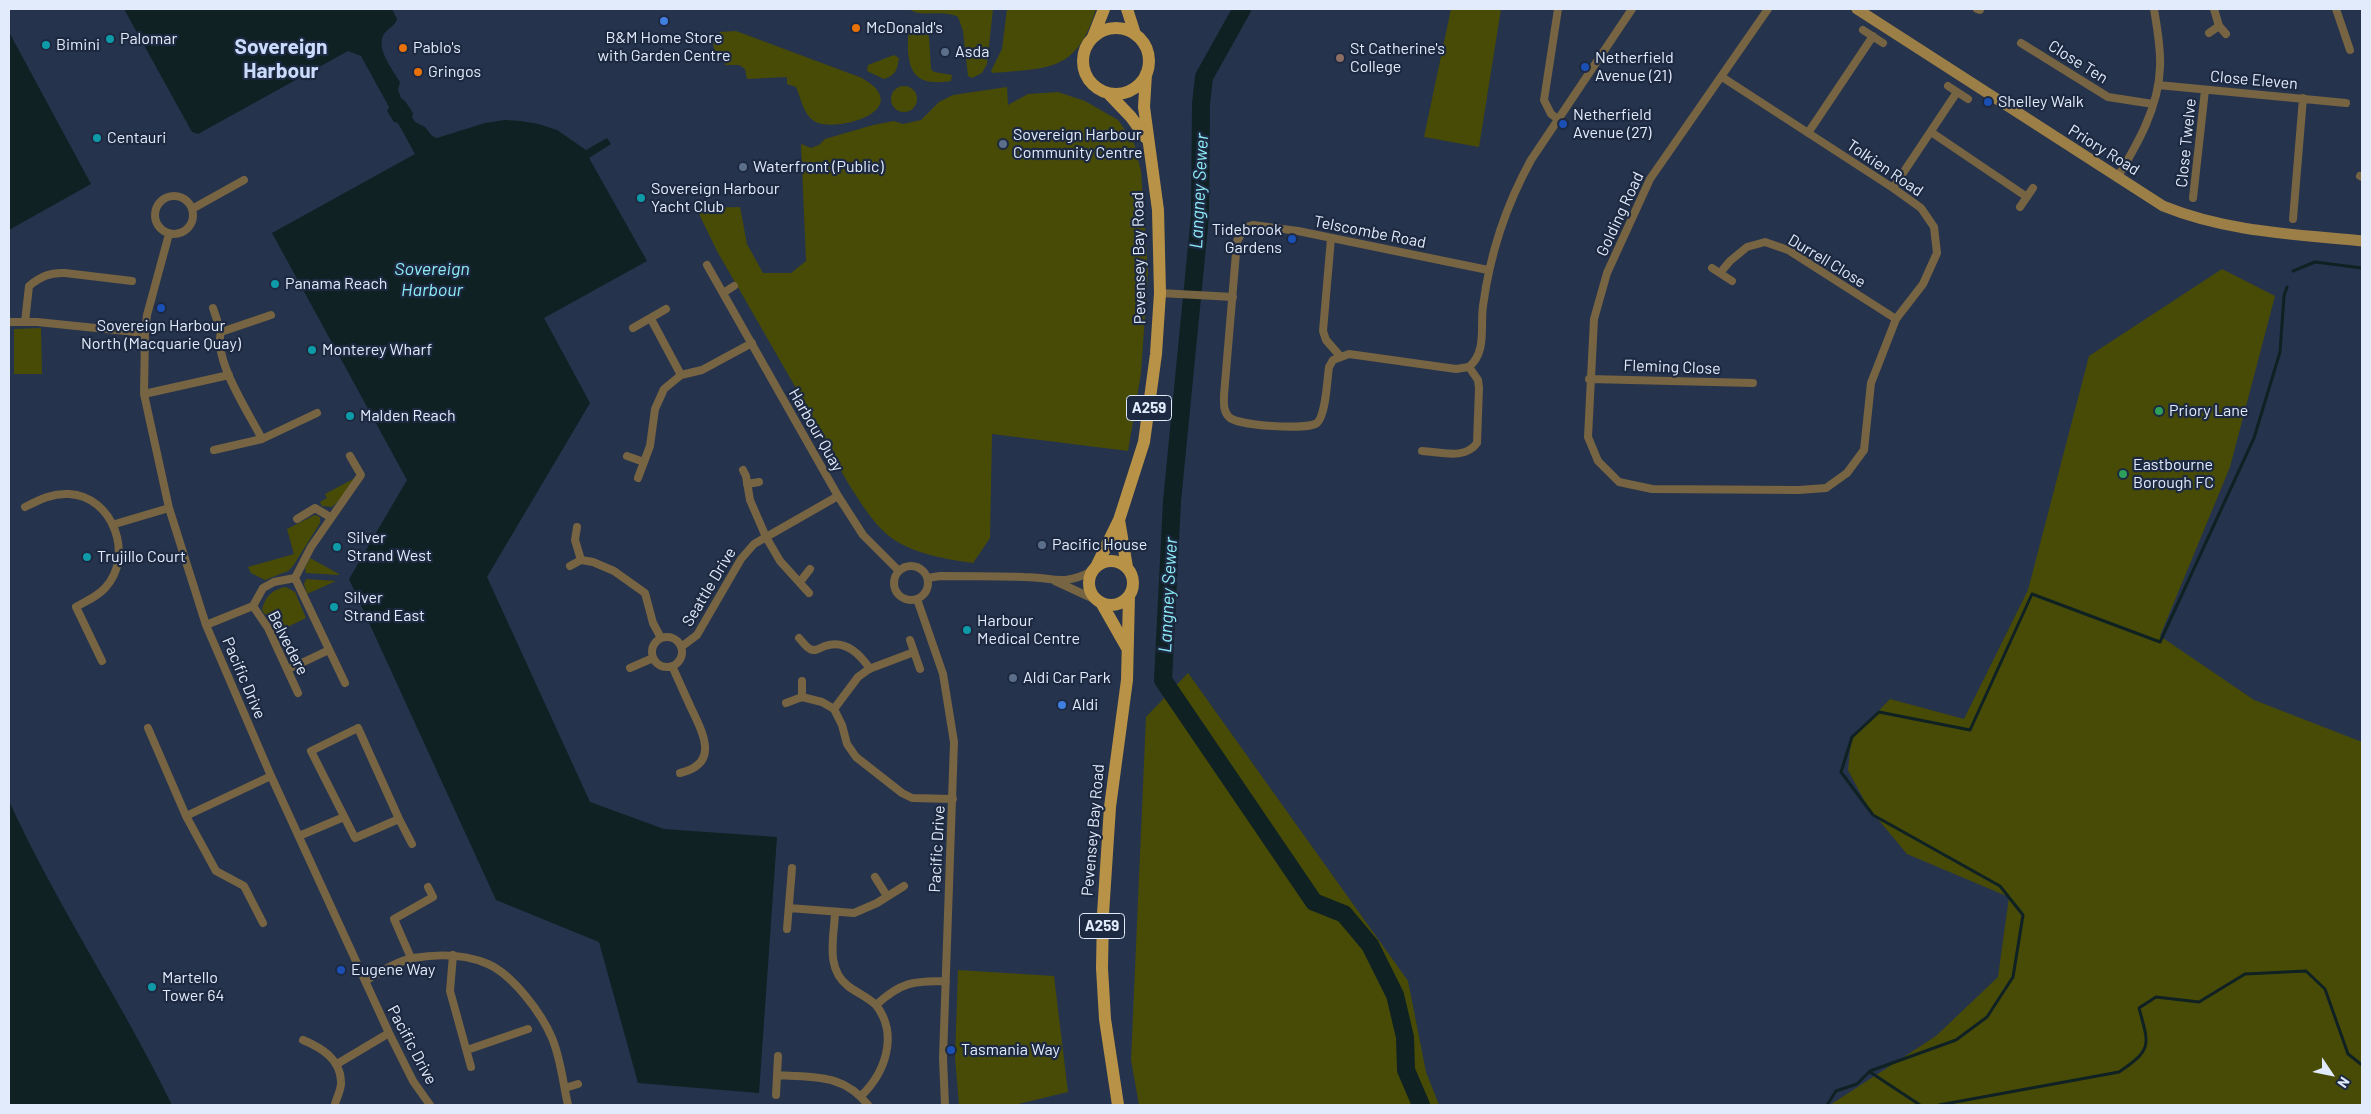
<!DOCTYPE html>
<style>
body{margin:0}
#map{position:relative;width:2371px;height:1114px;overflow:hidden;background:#26334c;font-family:Barlow,sans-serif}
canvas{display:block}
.frame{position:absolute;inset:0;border:10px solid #e2ebfb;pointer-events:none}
.north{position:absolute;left:2306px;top:1049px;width:50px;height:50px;-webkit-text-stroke:4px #1d2941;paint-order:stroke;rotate:124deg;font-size:14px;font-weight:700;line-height:20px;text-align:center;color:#e2ebfb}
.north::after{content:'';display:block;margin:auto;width:18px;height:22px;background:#e2ebfb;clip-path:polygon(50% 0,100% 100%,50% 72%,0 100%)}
</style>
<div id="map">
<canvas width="2371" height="1114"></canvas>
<div class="frame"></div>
<div class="north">N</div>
</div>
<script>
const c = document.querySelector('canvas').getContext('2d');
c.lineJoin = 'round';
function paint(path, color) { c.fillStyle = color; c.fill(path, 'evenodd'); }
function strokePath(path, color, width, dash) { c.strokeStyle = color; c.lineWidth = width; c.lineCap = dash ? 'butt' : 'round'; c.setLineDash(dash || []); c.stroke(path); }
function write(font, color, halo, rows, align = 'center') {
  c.font = font + ' Barlow,sans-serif'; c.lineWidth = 4.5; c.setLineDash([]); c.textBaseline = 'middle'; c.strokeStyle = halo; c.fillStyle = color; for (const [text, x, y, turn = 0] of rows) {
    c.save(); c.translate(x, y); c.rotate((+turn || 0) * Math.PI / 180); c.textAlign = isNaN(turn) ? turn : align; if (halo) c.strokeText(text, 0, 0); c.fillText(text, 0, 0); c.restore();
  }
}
const green = new Path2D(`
 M910,9H993L987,64L982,73L972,78L968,76L963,31L958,17C942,9 918,18 910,9Z
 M1007,9H1096C1077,71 1051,68 993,73L991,71L1002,49Z
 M1451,9H1501L1479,147L1424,137Z
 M912,25L926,29L929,37L931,69L934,72L952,75L951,81C924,85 910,80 908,51C908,42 907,33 912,25Z
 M736,31L862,78C866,81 874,85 877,90C897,117 830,132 814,121C803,114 801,98 796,87L787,84V77L747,79L745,69L739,65H725L724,53L714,52L713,38L720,32Z
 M894,55L899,58C897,70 896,75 884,79L867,71L868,65Z
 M891 99a13 13 0 1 1 26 0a13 13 0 1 1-26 0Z
 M1007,87L1008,105L1028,94L1058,92L1085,101L1118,120L1134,143L1141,171L1148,272L1141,373L1128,451L992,434L990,538L973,563C946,559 917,555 893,539C862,518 829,447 810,413C779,358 748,305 717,251L699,214L701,208L740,207L747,244L763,273H791L806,261L801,144L811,148L819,145L825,139L873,125L894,121L903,124L921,120L939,102L953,95Z
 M2222,269L2275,296L2230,467L2160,636L2254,700L2362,742V1105H1830L1936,1036L1998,977L2009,897L1907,854L1867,806L1848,770L1851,740L1890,699L1964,719L2028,590L2089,356Z
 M41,328L42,374H14V329Z
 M355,478L339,500L332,507L322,506L320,502L327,498L325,494Z
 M315,515L320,517V523L293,566L288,571L265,580L251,573L248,567L294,554L287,529Z
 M310,558L339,574V575L306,573L305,568Z
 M306,579L336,581L307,594L304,584Z
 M286,587L295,592L306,618L275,633V624L283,619L280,613C272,616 267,619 262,610C264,598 272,589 286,587Z
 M1188,673L1408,981L1426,1072L1439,1105H1139L1131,1060L1146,717Z
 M958,970L1054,976L1068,1092L1014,1105H959L955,1058Z`);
const water = new Path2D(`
 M124,9H392L397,19C395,26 388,28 384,34C375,48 393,70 400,82L398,90L401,98L405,101L413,113L412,117L415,122L425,127L432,136L437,138L485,123L505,120L521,121L539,124L557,130L586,150L607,138L611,144L589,158L647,261L544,318L590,403L487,577L590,802L664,829L777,837L759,1093L638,1083L599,942L496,900L349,579L407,480L272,233L415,154L398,123L394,122L387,111L389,107L361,56L348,51L198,134L192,132Z
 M9,32L91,184L9,230Z
 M9,801C57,906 122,1002 172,1105H9Z`);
const stream = new Path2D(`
 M2293,271L2315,262L2362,268
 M1870,1072L1920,1105
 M1827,1105L1836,1091L1857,1084L1870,1071L1956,1040L1987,1017L2013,977L2023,915L2000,886L1873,815L1841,772L1852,737L1879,712L1970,730L2032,594L2160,642L2254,438L2280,352L2284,296L2287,287
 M1939,1105L2119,1072C2153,1049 2149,1045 2139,1008L2156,997L2199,1002L2245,974L2306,971L2325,989L2348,1054L2362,1065`);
const river = new Path2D(`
 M1242,9L1204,77L1201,104L1200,216L1172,501L1163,680L1314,902L1344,914L1370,945L1395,995L1405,1037L1406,1070L1421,1105`);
const street = new Path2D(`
 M1558,9L1544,100L1551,114L1558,119
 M1977,9L1980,10
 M2214,9L2219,26L2226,34
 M2336,9L2350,50
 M1863,30L1883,43
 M2209,33L2219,26
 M2021,43L2108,97L2153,104
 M1722,77L1893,188L1921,208L1934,227L1937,253L1923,284L1896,319L1871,383L1864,450L1847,473L1826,488L1799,490L1652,489L1619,482L1598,461L1588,437L1594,319L1607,273L1650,179L1768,9
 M2158,85L2346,103
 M1948,86L1968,99
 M1931,132L2027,197
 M1808,133L1873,36
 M2360,176L2362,177
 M2117,178C2137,145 2159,107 2160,67C2161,47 2157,28 2154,9
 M1893,188L1957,92
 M155 215a19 19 0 1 1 38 0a19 19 0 1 1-38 0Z
 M2193,198L2205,90
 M2020,207L2033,188
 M192,209L244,180
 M2293,219L2303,98
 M169,234L147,315L145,333L144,394L169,508L206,625L271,776L389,1033L413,1081L430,1105
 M1331,238L1323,331L1326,340L1340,356
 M707,265L838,496L863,535L898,570
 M1712,268L1732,281
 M1720,273L1730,261L1747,247L1765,242L1788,250L1896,319
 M723,293L734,286
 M1160,293L1233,297
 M213,308L221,332
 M271,315L221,332C213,360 249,413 262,439L317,413
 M651,319L681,375
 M9,322H37L145,333
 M25,322L29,286C40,277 50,272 65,273L132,281
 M633,328L666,309
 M1469,367L1456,369L1349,354L1333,360L1329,367C1327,380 1326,415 1317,423C1308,430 1237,426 1229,417C1223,411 1224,403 1224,395L1237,241L1246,227L1253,225L1298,231L1488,270
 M1469,367C1487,352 1480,327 1483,306C1490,253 1505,207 1531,160L1632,9
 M1589,379L1753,383
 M144,394L229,375
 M214,450L262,439
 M1422,451C1441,452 1465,460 1477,443L1479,388L1478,380L1469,367
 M627,456L644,462
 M743,470L746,476L750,500L766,537L780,561L809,593
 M638,478L650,446L655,409L664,389L681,375L702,370L752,343
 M747,484L759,482
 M25,507C39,500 52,493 69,494C113,496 135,556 105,588C97,597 86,601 76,607L102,661
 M297,519L315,508L330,517
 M115,524L169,508
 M577,527L575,540L581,560
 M894 583a17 17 0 1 1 34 0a17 17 0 1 1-34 0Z
 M570,566L581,560L593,562L614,571L645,593L653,623L661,638
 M295,578L311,547L361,475L350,456
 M295,578L345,683
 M928,578L940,576C968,576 996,576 1024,577C1054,577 1062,587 1092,571
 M1055,581L1094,599
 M800,582L810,569
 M917,599L943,674L954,742L943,1058L945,1105
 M253,606L268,628L298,693
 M206,625L253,606L263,588L274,582L295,578
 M652 652a15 15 0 1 1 30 0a15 15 0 1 1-30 0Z
 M799,638C802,641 806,647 810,649C815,652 820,648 825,646C845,639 860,654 870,669
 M910,640L920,669
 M681,647L697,635L741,559L754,544L838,496
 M672,666C679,681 685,695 692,710C704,735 719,764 680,773
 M293,667L329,650
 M630,668L653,658
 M802,681V697
 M786,703L802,697L822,702L834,709L842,725L847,744L856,757L902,793L912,798L953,799
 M834,709L858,677L869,669L914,652
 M148,728L186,816L216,871L244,886L263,923
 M186,816L271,776
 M399,819L358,728L311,751L355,838L399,819L412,844
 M299,836L344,817
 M875,877L887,896
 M789,908L854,913L877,903L904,886
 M835,913C834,938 825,968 848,986C857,993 866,996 876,1005C901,982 913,981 946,981
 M787,929L792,868
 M453,955L450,991L471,1067
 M411,958L394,919L433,897L428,887
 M365,981C379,973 397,961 413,958C437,954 465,954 488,964C513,975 542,1014 552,1038C561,1059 563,1084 568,1105
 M303,1040C322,1048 340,1059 341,1081C342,1088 337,1097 335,1104
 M467,1050L528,1029
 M337,1064L389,1033
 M777,1075C814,1078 843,1073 868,1105
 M565,1088L578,1084
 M776,1095L778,1056
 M861,1096C885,1073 899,1035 876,1005`);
const secondary = new Path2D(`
 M1857,9L2163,206C2227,232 2294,234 2362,241`);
const primary = new Path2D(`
 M1127,9L1135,34
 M1083 61a33 33 0 1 1 66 0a33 33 0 1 1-66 0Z
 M1093,37L1104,9
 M1109,94L1131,117L1146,138
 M1119,520L1127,567
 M1089 583a22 22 0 1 1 44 0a22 22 0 1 1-44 0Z
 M1097,565L1119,520L1144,442L1156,354L1160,293L1158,210L1144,107L1146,74
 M1102,604L1127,648
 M1118,1105L1105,1019L1102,968L1103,914L1110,807L1127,680L1129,596`);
const markers = [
 [664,21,5,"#3f7fe0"],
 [856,28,5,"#e8710a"],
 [110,39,5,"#0f9aa8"],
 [46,45,5,"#0f9aa8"],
 [403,48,5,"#e8710a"],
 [945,52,5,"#5c6f8a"],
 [1340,58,5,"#8d6e63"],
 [1585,67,5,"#1a4fb4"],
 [418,72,5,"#e8710a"],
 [1988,102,5,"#1a4fb4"],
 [1563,124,5,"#1a4fb4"],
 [97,138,5,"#0f9aa8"],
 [1003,144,5,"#5c6f8a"],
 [743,167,5,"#5c6f8a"],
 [641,198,5,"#0f9aa8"],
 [1292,239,5,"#1a4fb4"],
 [275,284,5,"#0f9aa8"],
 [161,308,5,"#1a4fb4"],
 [312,350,5,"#0f9aa8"],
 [2159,411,5,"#2e9e5b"],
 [350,416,5,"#0f9aa8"],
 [2123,474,5,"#2e9e5b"],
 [1042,545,5,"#5c6f8a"],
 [337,547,5,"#0f9aa8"],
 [87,557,5,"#0f9aa8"],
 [334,607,5,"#0f9aa8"],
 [967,630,5,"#0f9aa8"],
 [1013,678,5,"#5c6f8a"],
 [1062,705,5,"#3f7fe0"],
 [341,970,5,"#1a4fb4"],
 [152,987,5,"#0f9aa8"],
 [951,1050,5,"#1a4fb4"]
];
const shields = [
 [1149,408,45],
 [1102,926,45]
];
const shieldNames = [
 ["A259",1149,408],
 ["A259",1102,926]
];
const poiNames = [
 ["McDonald's",866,28],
 ["B&M Home Store",664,38,"center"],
 ["with Garden Centre",664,56,"center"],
 ["Palomar",120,39],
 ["Bimini",56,45],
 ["Pablo's",413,48],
 ["St Catherine's",1350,49],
 ["College",1350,67],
 ["Asda",955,52],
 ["Netherfield",1595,58],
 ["Avenue (21)",1595,76],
 ["Gringos",428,72],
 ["Shelley Walk",1998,102],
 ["Netherfield",1573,115],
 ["Avenue (27)",1573,133],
 ["Sovereign Harbour",1013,135],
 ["Community Centre",1013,153],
 ["Centauri",107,138],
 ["Waterfront (Public)",753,167],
 ["Sovereign Harbour",651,189],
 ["Yacht Club",651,207],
 ["Tidebrook",1282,230,"right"],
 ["Gardens",1282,248,"right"],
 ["Panama Reach",285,284],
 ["Sovereign Harbour",161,326,"center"],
 ["North (Macquarie Quay)",161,344,"center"],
 ["Monterey Wharf",322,350],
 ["Priory Lane",2169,411],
 ["Malden Reach",360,416],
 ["Eastbourne",2133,465],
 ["Borough FC",2133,483],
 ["Silver",347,538],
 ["Strand West",347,556],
 ["Pacific House",1052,545],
 ["Trujillo Court",97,557],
 ["Silver",344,598],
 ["Strand East",344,616],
 ["Harbour",977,621],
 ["Medical Centre",977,639],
 ["Aldi Car Park",1023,678],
 ["Aldi",1072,705],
 ["Eugene Way",351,970],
 ["Martello",162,978],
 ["Tower 64",162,996],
 ["Tasmania Way",961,1050]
];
const streetNames = [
 ["Close Ten",2078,62,32],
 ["Close Eleven",2254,80,5],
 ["Close Twelve",2186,143,-84],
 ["Priory Road",2104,150,32],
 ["Tolkien Road",1885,168,34],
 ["Golding Road",1620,214,-65],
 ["Telscombe Road",1370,232,11],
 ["Pevensey Bay Road",1139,258,-91],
 ["Durrell Close",1827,261,31],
 ["Fleming Close",1672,367,2],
 ["Harbour Quay",816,430,60],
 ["Seattle Drive",709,587,-59],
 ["Belvedere",288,643,63],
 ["Pacific Drive",244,678,67],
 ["Pevensey Bay Road",1093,830,-85],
 ["Pacific Drive",937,849,-87],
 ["Pacific Drive",412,1045,62]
];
const waterNames = [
 ["Langney Sewer",1199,191,-87],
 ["Sovereign",432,269],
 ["Harbour",432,290],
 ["Langney Sewer",1168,595,-87]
];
const districtNames = [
 ["Sovereign",281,47],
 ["Harbour",281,71]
];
paint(green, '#484b06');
paint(water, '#0f2123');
strokePath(stream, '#0f2123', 3);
strokePath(river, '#0f2123', 18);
strokePath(street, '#766442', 8);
strokePath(secondary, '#9c7f46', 11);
strokePath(primary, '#b89347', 12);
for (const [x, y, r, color] of markers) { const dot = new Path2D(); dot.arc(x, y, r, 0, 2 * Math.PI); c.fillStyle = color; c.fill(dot); strokePath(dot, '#1d2941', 2); }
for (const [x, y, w] of shields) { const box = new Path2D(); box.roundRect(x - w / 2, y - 12.5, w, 25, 4); c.fillStyle = '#1d2941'; c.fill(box); strokePath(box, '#e2ebfb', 1); }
write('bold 15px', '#e2ebfb', null, shieldNames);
write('16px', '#e2ebfb', '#1d2941', poiNames, 'left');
write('16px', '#e2ebfb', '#1d2941', streetNames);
write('italic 18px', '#8dedf7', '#1d2941', waterNames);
write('bold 21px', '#cadbfb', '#1d2941', districtNames);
</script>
